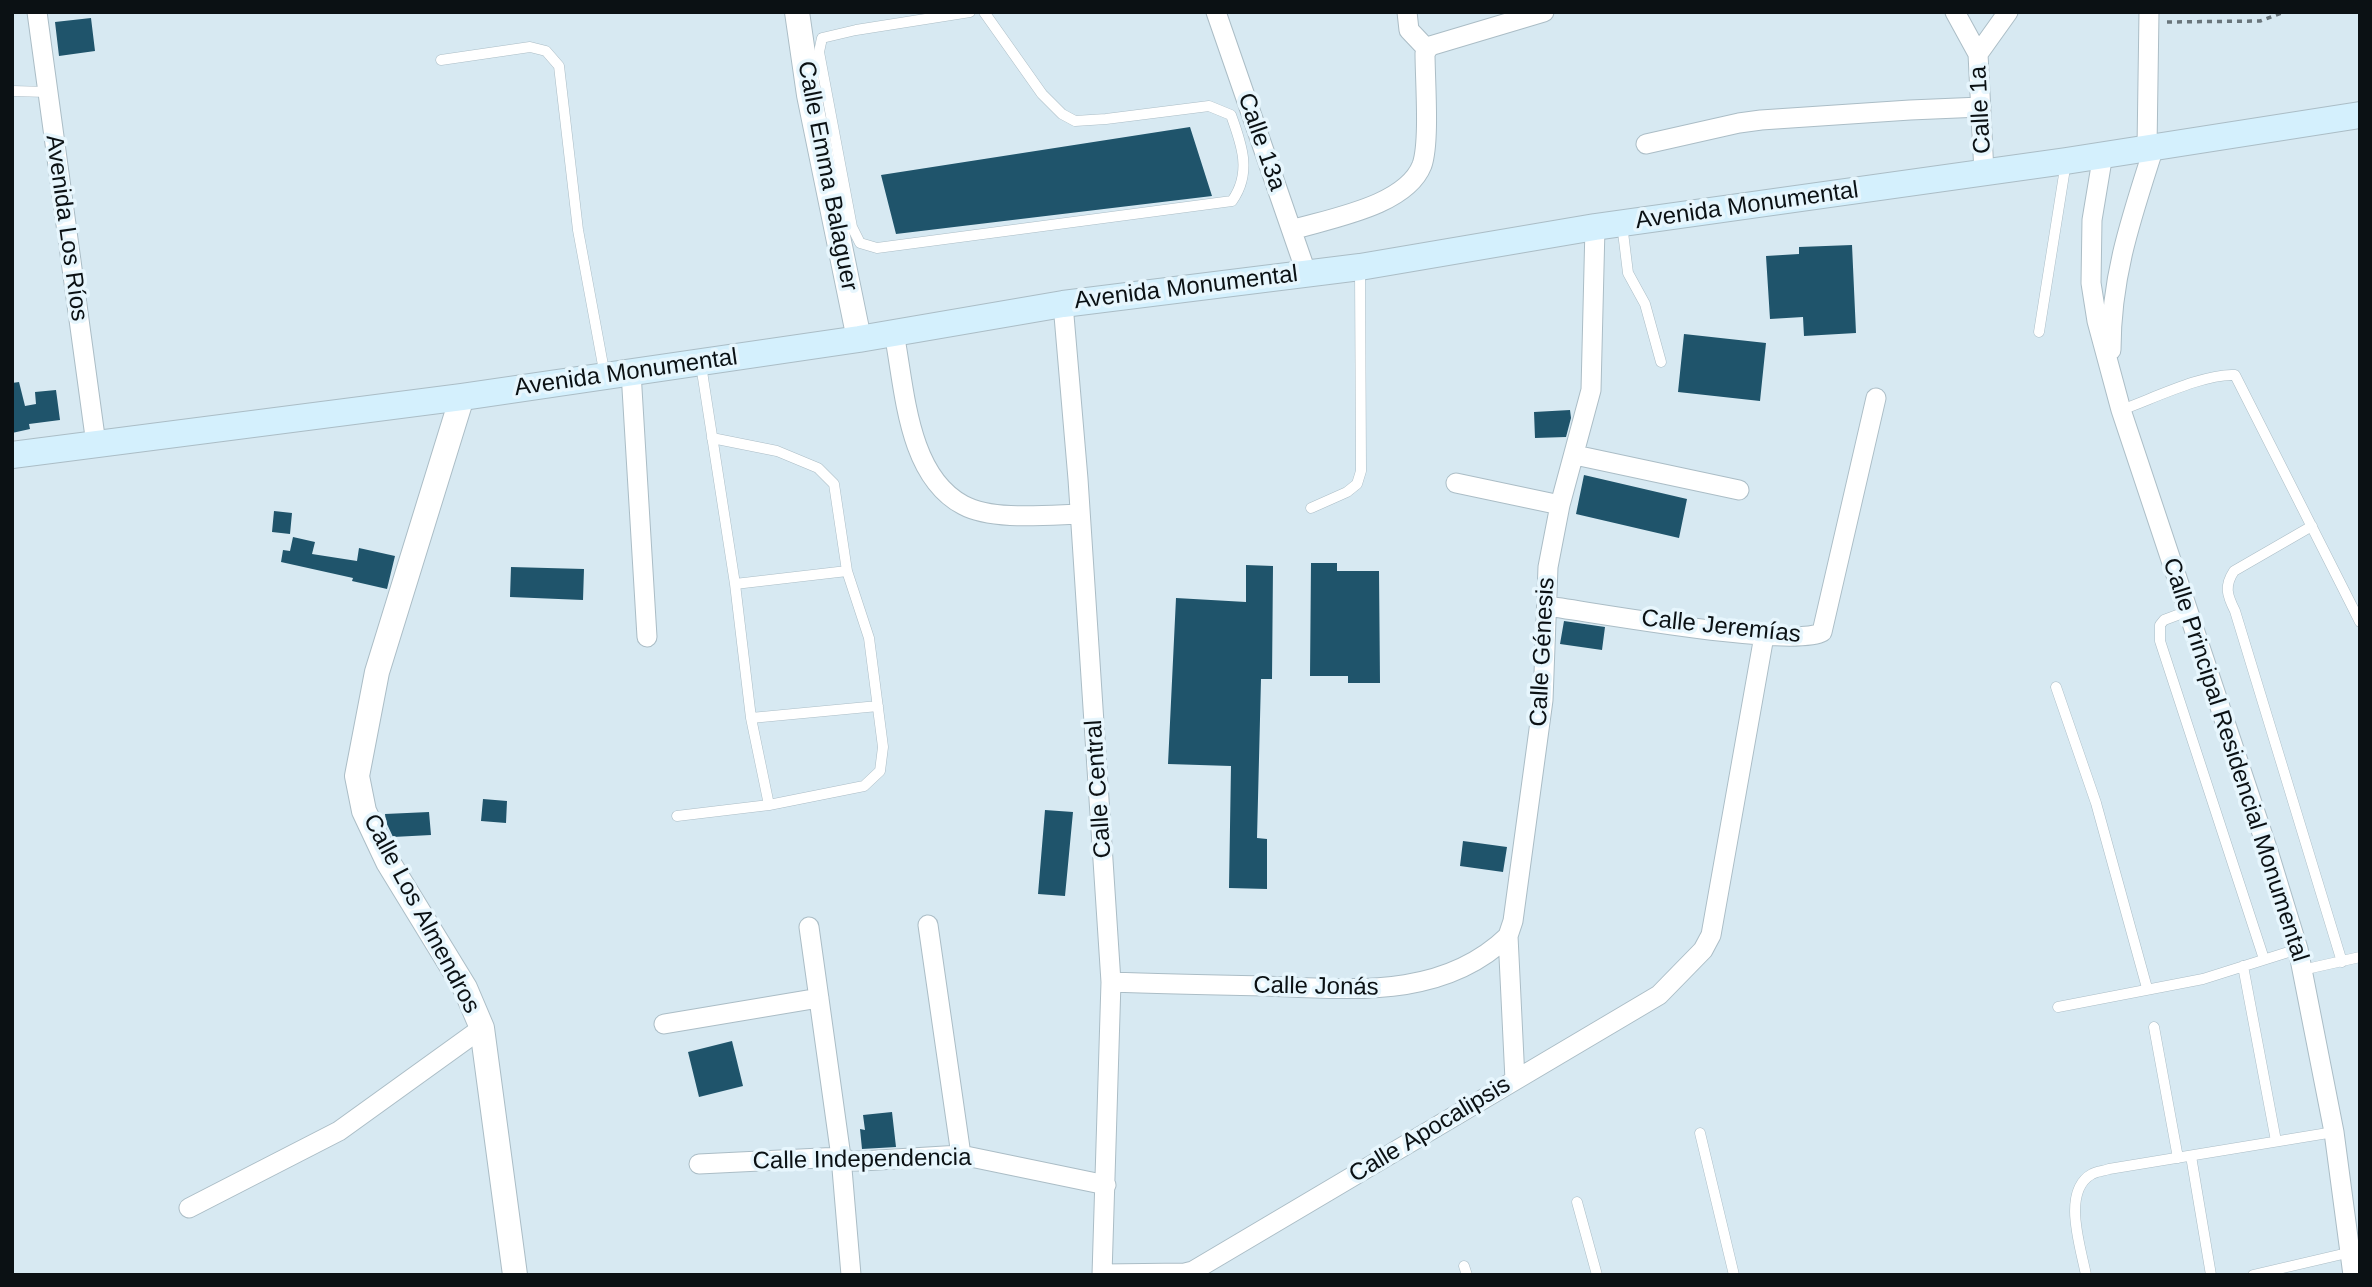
<!DOCTYPE html>
<meta charset="utf-8">
<style>
body{margin:0}
#map{position:relative;width:2372px;height:1287px;overflow:hidden;background:#d7e9f2;font-family:Arial,sans-serif}
canvas{display:block}
.frame{position:absolute;inset:0;border:14px solid #0b1114;pointer-events:none}
</style>
<div id="map">
<canvas width="2372" height="1287"></canvas>
<div class="frame"></div>
</div>
<script>
const c = document.querySelector('canvas').getContext('2d');
c.lineJoin = 'round';
function paint(path, color) { c.fillStyle = color; c.fill(path, 'evenodd'); }
function strokePath(path, color, width, dash) { c.strokeStyle = color; c.lineWidth = width; c.lineCap = dash ? 'butt' : 'round'; c.setLineDash(dash || []); c.stroke(path); }
function write(font, color, halo, rows, align = 'center') {
  c.font = font + ' Arial,sans-serif'; c.lineWidth = 7; c.setLineDash([]); c.textBaseline = 'middle'; c.strokeStyle = halo; c.fillStyle = color; for (const [text, x, y, turn = 0] of rows) {
    c.save(); c.translate(x, y); c.rotate((+turn || 0) * Math.PI / 180); c.textAlign = isNaN(turn) ? turn : align; if (halo) c.strokeText(text, 0, 0); c.fillText(text, 0, 0); c.restore();
  }
}
const building = new Path2D(`
 M91,18L95,51L59,56L55,22Z
 M1190,127L1212,196L896,234L881,175Z
 M1852,245L1856,333L1804,336L1803,317L1770,319L1766,256L1799,254V247Z
 M1684,334L1766,343L1760,401L1678,392Z
 M19,382L25,406L36,404L35,392L56,390L60,420L29,424L30,429L12,433V383Z
 M1570,410L1571,418L1566,437L1535,438L1534,412Z
 M1584,475L1687,499L1679,538L1576,514Z
 M274,511L292,513L290,534L272,532Z
 M293,537L315,542L312,554L357,561L359,548L395,556L387,589L352,581L353,578L281,562L283,550L290,551Z
 M1311,563H1337V571H1379L1380,683H1348V676H1310Z
 M1246,565L1273,566L1272,679H1261L1257,838L1267,839V889L1229,888L1231,766L1168,764L1176,598L1246,602Z
 M511,567L584,569L583,600L510,597Z
 M1564,621L1605,627L1602,650L1560,644Z
 M483,799L507,801L506,823L481,821Z
 M1045,810L1073,812L1065,896L1038,894Z
 M429,812L431,835L393,837L386,822L385,814Z
 M1463,841L1507,847L1503,872L1460,866Z
 M732,1041L743,1086L699,1097L688,1052Z
 M892,1112L896,1147L862,1149L860,1129L865,1130L863,1115Z`);
const path = new Path2D(`
 M2167,22L2260,21L2284,12`);
const service = new Path2D(`
 M970,12L856,30L822,38L819,52L852,227L860,243L877,248L1232,201C1252,173 1242,145 1231,115L1209,106L1106,119L1075,121L1062,114L1042,94L984,12
 M441,60L530,47L546,51L559,66L578,230L605,376
 M12,91L47,92
 M1622,224L1628,273L1645,304L1661,362
 M2039,332L2066,162
 M2121,410C2152,399 2205,373 2235,375L2360,622
 M712,438L777,451L818,468L834,484L847,571L869,638L883,747L880,771L864,786L769,805
 M1311,508L1347,492L1357,484L1361,471L1360,268
 M2312,526L2234,571C2224,586 2227,595 2235,611L2342,962
 M735,584L847,571
 M2188,611L2164,620L2160,625V641L2264,959
 M2056,687L2096,803L2147,988
 M751,718L878,706
 M677,816L769,805L751,718L735,584L701,365
 M2243,966L2276,1141
 M2302,970L2360,957
 M2058,1007L2203,979L2298,949
 M2154,1027L2178,1158
 M1700,1133L1734,1275
 M2191,1156L2211,1275
 M1577,1202L1597,1275
 M1464,1266L1467,1275
 M2086,1275C2081,1248 2061,1191 2092,1174C2097,1171 2104,1171 2109,1169L2334,1132
 M2253,1275L2360,1250`);
const minor = new Path2D(`
 M37,12L96,444
 M1216,12L1306,272
 M1407,12L1409,30L1427,49
 M1955,12L1978,54L1984,173
 M1978,54L2008,12
 M1646,144L1739,123L1761,120L1910,110L1981,107
 M2147,148L2149,12
 M2103,154L2092,220L2091,283L2097,321L2121,410L2269,854L2298,949L2334,1132L2353,1275
 M1292,230C1331,218 1406,206 1422,165C1430,142 1425,80 1425,53L1430,46L1544,12
 M1063,304L1078,479L1111,982L1102,1275
 M894,333C905,389 907,475 963,505C992,521 1048,515 1080,514
 M2111,350C2111,275 2132,216 2154,147
 M631,372L647,637
 M1575,455L1739,490
 M1456,483L1560,505
 M1547,606C1592,612 1794,649 1822,632L1876,398
 M928,925L961,1155
 M809,927L841,1157L851,1275
 M1111,982C1163,984 1214,985 1266,986C1350,989 1442,1000 1508,936
 M664,1024L819,998
 M1515,1080L1508,936L1513,921L1543,700L1548,567L1560,505L1591,390L1595,227
 M699,1164L841,1157L851,1161H862L961,1155L1106,1185
 M189,1208L339,1131L482,1028
 M1103,1274L1185,1273L1193,1271L1659,995L1703,950L1711,935L1764,636`);
const tertiary = new Path2D(`
 M797,12L809,95L859,339
 M462,397L377,672L357,776L364,811L388,862L465,988L482,1028L515,1275`);
const secondary = new Path2D(`
 M12,455L462,397L859,339L1063,304L1360,267L1595,227L2066,161L2360,115`);
const streetNames = [
 ["Calle 1a",1981,110,-93],
 ["Calle 13a",1261,142,71],
 ["Calle Emma Balaguer",827,176,79],
 ["Avenida Monumental",1747,206,-8],
 ["Avenida Los Ríos",66,228,82],
 ["Avenida Monumental",1186,288,-7],
 ["Avenida Monumental",626,373,-8],
 ["Calle Jeremías",1721,627,6],
 ["Calle Génesis",1543,652,-87],
 ["Calle Principal Residencial Monumental",2235,760,72],
 ["Calle Central",1099,789,-94],
 ["Calle Los Almendros",421,914,62],
 ["Calle Jonás",1316,987,1],
 ["Calle Apocalipsis",1430,1130,-31],
 ["Calle Independencia",862,1160,-1]
];
paint(building, '#1f546b');
strokePath(service, '#abbdc6', 11);
strokePath(minor, '#abbdc6', 21);
strokePath(tertiary, '#abbdc6', 26);
strokePath(secondary, '#abbdc6', 28);
strokePath(path, '#69757b', 3.5, [5, 5]);
strokePath(service, '#fff', 10);
strokePath(minor, '#fff', 19);
strokePath(tertiary, '#fff', 24);
strokePath(secondary, '#d4f0fd', 26);
write('24px', '#0b1114', '#e7f6fd', streetNames);
</script>
